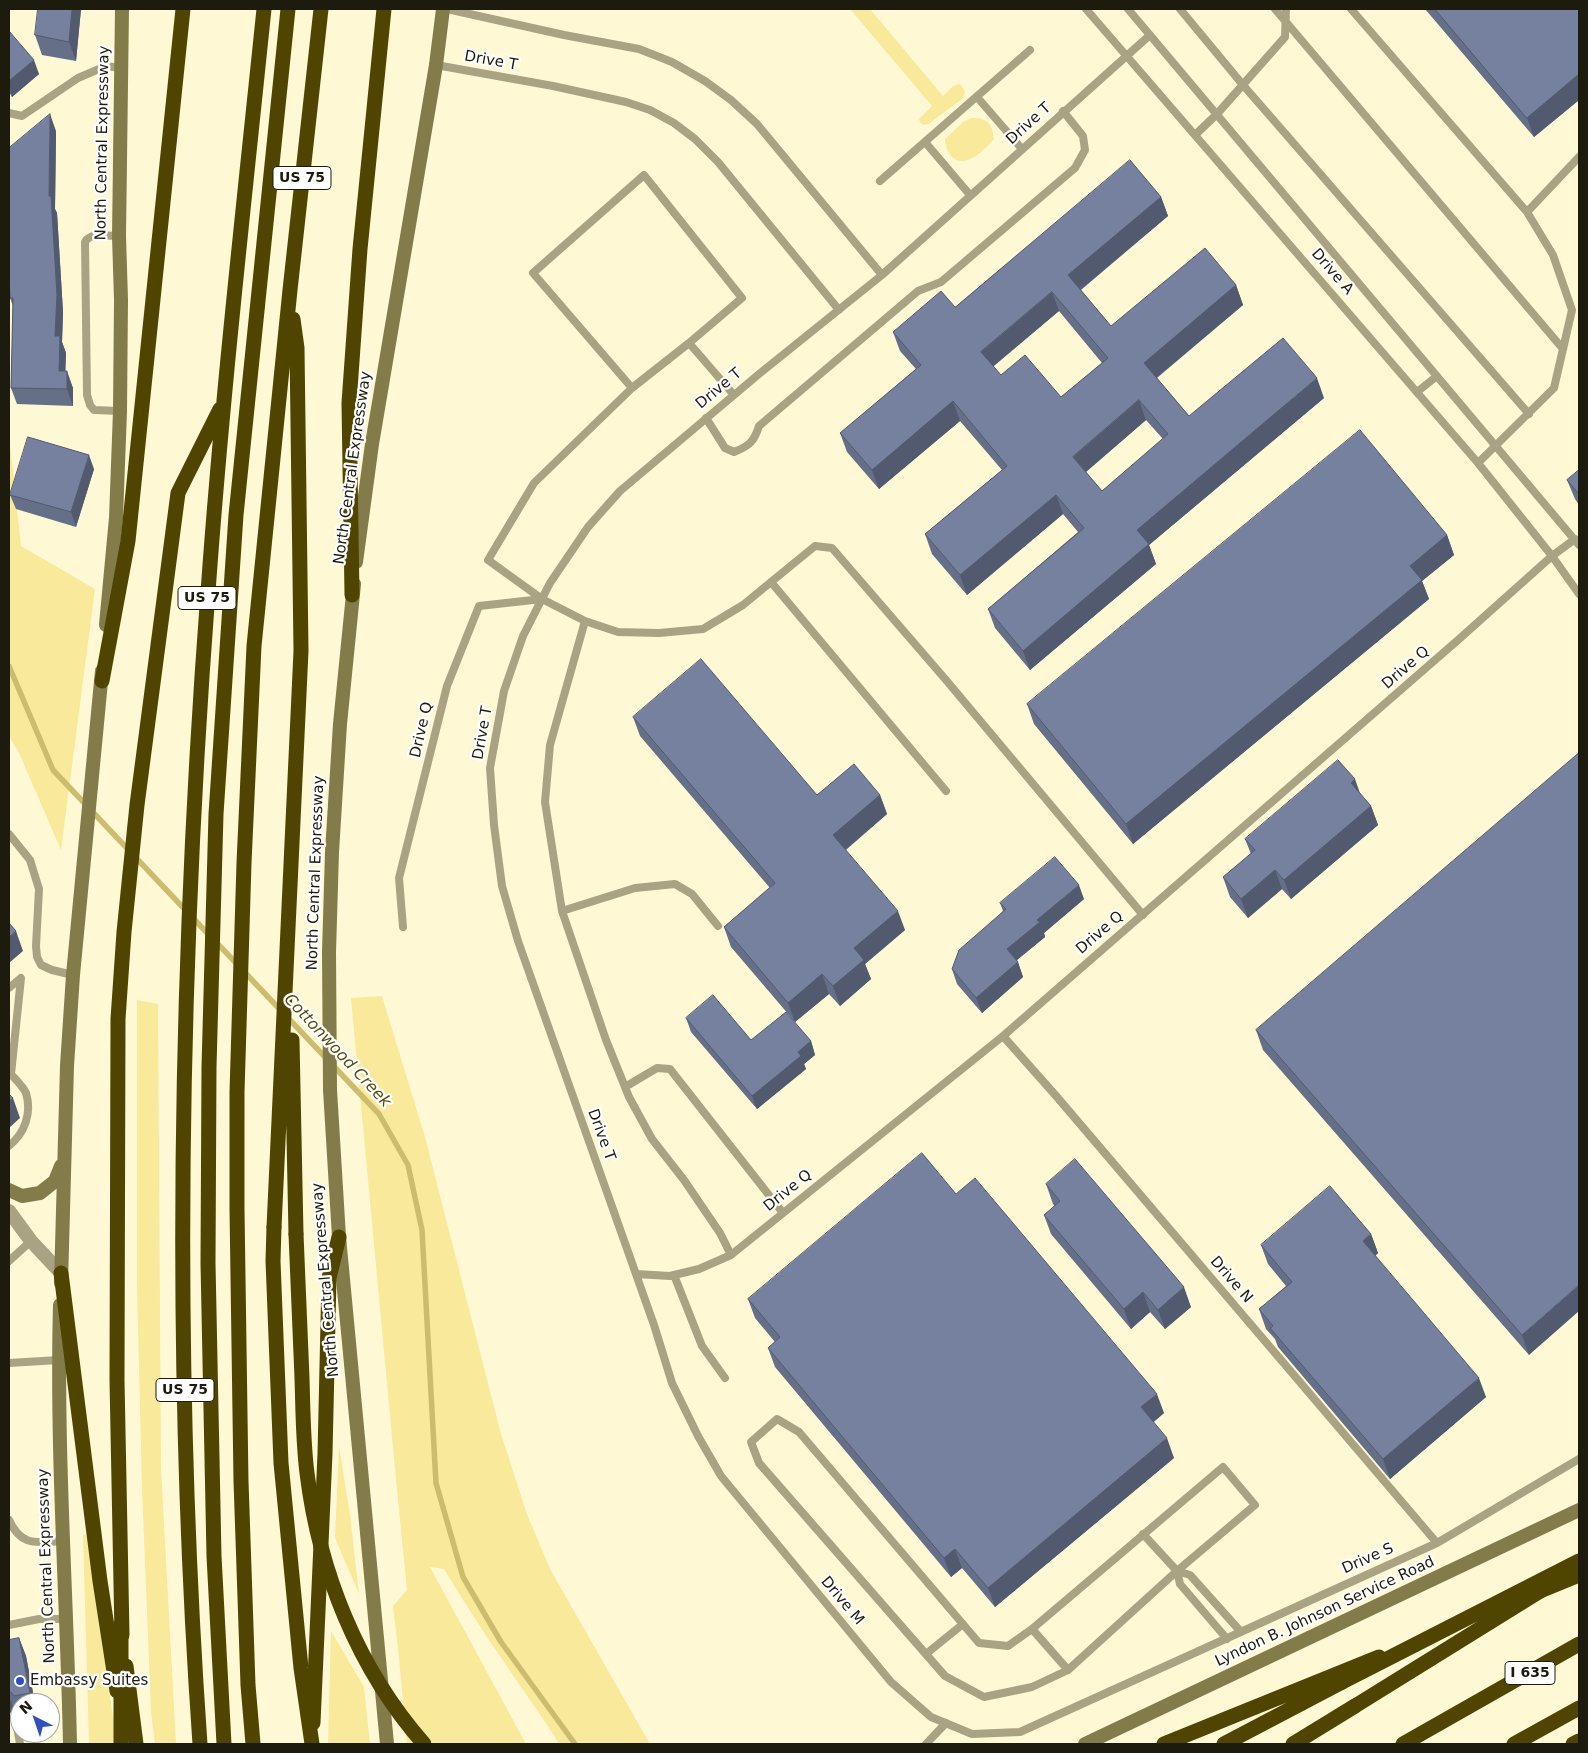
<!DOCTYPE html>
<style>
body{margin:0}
#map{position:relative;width:1588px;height:1753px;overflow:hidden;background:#fff8d5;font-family:"DejaVu Sans",sans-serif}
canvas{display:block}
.frame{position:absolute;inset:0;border:10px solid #1d1b0e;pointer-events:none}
.north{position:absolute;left:10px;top:1693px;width:50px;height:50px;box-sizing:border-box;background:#fff;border:1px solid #a5a49f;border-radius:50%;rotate:319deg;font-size:14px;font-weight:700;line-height:20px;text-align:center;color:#1d1b0e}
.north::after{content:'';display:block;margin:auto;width:18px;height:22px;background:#3050c0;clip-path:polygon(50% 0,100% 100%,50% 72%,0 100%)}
</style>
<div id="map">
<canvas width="1588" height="1753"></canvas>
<div class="frame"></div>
<div class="north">N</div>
</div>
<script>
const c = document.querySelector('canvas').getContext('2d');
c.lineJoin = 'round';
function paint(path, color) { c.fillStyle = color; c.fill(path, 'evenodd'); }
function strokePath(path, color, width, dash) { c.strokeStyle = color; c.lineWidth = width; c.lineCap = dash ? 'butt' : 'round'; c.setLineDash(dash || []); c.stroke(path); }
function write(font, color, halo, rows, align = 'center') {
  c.font = font + ' "DejaVu Sans",sans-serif'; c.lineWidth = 4.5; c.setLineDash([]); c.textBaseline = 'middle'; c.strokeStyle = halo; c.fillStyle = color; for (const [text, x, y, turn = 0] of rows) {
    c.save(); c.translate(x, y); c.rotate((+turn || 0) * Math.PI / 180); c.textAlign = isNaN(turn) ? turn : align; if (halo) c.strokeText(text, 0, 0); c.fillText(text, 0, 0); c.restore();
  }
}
const green = new Path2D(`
 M850,9H870L943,96L953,86L960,84L964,89L965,93L962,99L930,123C926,125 923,126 920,122L919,119L932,106Z
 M971,118C988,118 992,123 994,139C988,146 977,157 968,160C954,165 945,151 945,139L963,122Z
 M9,436L21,546L95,589L61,850L19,753L9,736Z
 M382,996L425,1137L501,1434L527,1514L550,1569L650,1744H559C542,1715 522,1690 504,1662C483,1632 463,1600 444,1569L430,1567L526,1744H407L399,1658L393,1606L407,1590L396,1480L351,998Z
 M137,1000L158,1004L161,1469L176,1744H155L151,1711L142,1488L137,1288Z
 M339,1446L350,1515L359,1594L335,1538Z
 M83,1535H86L117,1744H89Z
 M331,1631L364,1687L370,1744H328Z`);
const stream = new Path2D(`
 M9,666L53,770L209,935
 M216,942L379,1114L408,1165L422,1230L436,1483L463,1577L501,1642L575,1744`);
const service = new Path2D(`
 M447,9L564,35L639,49L672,62L705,81L731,100L757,124L882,275
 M1086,9L1478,463L1552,556L1579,594
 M1128,9L1579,545
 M1180,9L1243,85L1529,414
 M1275,9L1563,349
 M1351,9L1527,212L1553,255L1572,310L1554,388L1478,463
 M1150,35L882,275L759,374L620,491L588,527L550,583L523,636L504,691L490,768L494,825L502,886L518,941L654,1325L672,1383L698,1436L721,1476L891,1682L931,1717L972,1734L1020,1732L1437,1543L1579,1459
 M436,65L553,86L626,102L650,110L674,123L695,139L718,162L839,310
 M977,97L1022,149
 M9,113L22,116L78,78L106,66L121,68
 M1195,135L1217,114L1285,37L1286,9
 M925,142L970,195
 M880,181L1030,50
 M1527,212L1579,157
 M119,236C109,236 90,232 85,242L87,395L90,405L94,410L120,411
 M689,343L632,388L533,273L644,175L742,298L689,343L734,395
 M632,388L534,483L488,560L542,599L585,621L550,745L545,802L562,911L606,1040L629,1097L652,1139L684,1180L720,1233L731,1255
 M1417,392L1437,376
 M706,418L725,448L734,452C749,446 754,442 759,426L918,291L941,282L1075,168L1085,150L1083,136L1063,111
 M771,582L815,546L832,548L946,680L1143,915
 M585,621L618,632L659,633L703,629L743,605L771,582L946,791
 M9,834L30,860L39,889L36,946L37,957L41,965L52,970L73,975
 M562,911L635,888L675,884L692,894L718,926
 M403,927L399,878L447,686L479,606L542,599
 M9,988L21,978L11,1074
 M1003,1036L1057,1097L1437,1543
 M9,1072C14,1078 23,1086 26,1093C32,1113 25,1133 9,1146
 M625,1087L657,1068L670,1069L783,1213
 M9,1261L31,1241
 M636,1274L670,1276L699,1269L731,1255L1003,1036L1458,640L1552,556L1575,539
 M674,1275L702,1346L725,1378
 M9,1363L59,1360
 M1223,1467L1255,1505L1177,1571L1068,1670L1032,1629Z
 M9,1520C22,1548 37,1542 63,1541
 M1143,1534L1177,1571L1190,1575L1241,1632
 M1177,1571L1180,1584L1227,1639
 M9,1625L39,1619H66
 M1032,1629L1008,1646L979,1643L799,1432L777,1419L751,1442L759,1463L945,1676L984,1697L1032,1687L1068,1670
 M926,1654L963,1624
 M15,1715L20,1744
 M926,1744L946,1723`);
const tertiary = new Path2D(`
 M9,1211L31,1241L61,1273`);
const secondary = new Path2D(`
 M356,562L372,444L436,65L443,9
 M354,584L340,724L332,852L329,952L330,1090L339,1237L387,1744
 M106,625L116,518L120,411L121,300L119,236L122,9
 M9,1190L22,1196L40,1193L55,1181L61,1166
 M61,1283L67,1066L73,975L102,671
 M60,1305C56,1451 67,1598 70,1744
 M1085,1744L1579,1510`);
const motorway = new Path2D(`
 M352,595L349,403L360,249L384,9
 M102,681L128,541L183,9
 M292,1040L296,1234
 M274,1227L301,651L297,348L293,319
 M61,1273L100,1581L117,1691
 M1530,1595L1579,1575
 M122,1635L117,1380L118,1019L124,932L137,805L178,493L220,409
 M126,1666L136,1744
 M313,1723L325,1454L329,1278L339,1237
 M200,1744C173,1361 179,975 208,592C222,397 244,203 264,9
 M224,1744L214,1556L208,1263L209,1067L216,814L236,515L288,9
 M253,1744L248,1685L241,1481L237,1209V1092L244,863L254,646L290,290L321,9
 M1164,1744L1379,1657
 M1224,1744L1342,1682
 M1293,1744L1355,1706
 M1403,1744L1579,1644
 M1514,1744L1579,1708
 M1573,1744L1579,1741`);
const motorwayBridge = new Path2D(`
 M274,1227L273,1261L281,1463L301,1668L312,1744
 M296,1234C298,1282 300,1330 302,1378C303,1410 303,1442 307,1473C319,1572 358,1669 424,1744
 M1342,1682L1579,1561
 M1355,1706L1542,1590
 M121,1744V1624`);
const wall = new Path2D(`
 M81,9L76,61L42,55L35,35Z
 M1425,9H1579V100L1534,137Z
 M9,31L39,74L12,97L9,92Z
 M56,131L55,209L57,213L63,312L62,342L66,353L65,371L73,388V406L17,404L11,388L13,306L10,298Z
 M1161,197L1168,216L1081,290L1111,326L1236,285L1243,305L1157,378L1189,416L1324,398L1149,545L1156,564L1030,670L995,628L988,609L1078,532L1063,514L967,595L932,554L925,534L1002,470L960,421L879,489L847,452L840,433L916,369L900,351L893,332L955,307ZM1059,311L1102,363L1061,397L1001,375L993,366ZM1146,420L1163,439L1102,491L1086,472Z
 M94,469L76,527L16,509L10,495Z
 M1579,470V505L1575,499L1567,480Z
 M1447,535L1454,555L1422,581L1429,599L1133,844L1034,724L1027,704Z
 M633,717L817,795H880L887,814L846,850L905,930L865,964L871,979L840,1006L829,994L795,1022L731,947L724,927L770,888L640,736Z
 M1579,753L1529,1355L1263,1050L1256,1030Z
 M1360,793L1371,806L1378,825L1291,899L1282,889L1248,918L1230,897L1223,877L1251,854L1245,839Z
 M1084,899L1044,933L1045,937L1017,960L1023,977L982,1013L957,984L952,969L1003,911L1000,903Z
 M686,1018L751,1040L811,1041L815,1055L804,1064L806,1069L757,1109L691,1032Z
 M1046,1184L1191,1307L1165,1329L1150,1312L1131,1329L1051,1234L1044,1215L1055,1206L1053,1204Z
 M956,1194L1164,1413L1153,1422L1174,1458L995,1607L962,1568L951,1577L775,1367L768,1348L775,1342L755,1318L748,1299Z
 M1371,1234L1378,1253L1375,1256L1486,1397L1390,1479L1278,1347L1275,1339L1266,1329L1259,1309L1286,1286L1268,1264L1261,1245Z
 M19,1638L26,1656L35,1703H20V1713L17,1710H14L10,1713L9,1716V1640Z`);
const shadedWall = new Path2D(`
 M72,9H81L76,61L69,42Z
 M34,60L39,74L12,97L9,86V81Z
 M1579,74V100L1534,137L1527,118Z
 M50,114L56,131L55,209L57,213L63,312L62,342L66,353L65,388L59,371L55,336L49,196Z
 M1161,197L1168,216L1075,294L1068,275Z
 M1236,285L1243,305L1151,382L1144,363Z
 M1052,292L1059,311L988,371L981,352Z
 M67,371L73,388V406L67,389Z
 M1317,378L1324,398L1149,545L1156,564L1030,670L1023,651L1137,530Z
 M1139,400L1146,420L1080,477L1073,457Z
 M953,401L960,421L879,489L872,470Z
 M89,455L94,469L76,527L71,512Z
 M1056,495L1063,514L967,595L960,575Z
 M1447,535L1454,555L1422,581L1429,599L1133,844L1126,824L1410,566Z
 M1355,779L1362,799L1351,783Z
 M880,795L887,814L840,854L833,835Z
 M1371,806L1378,825L1291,899L1284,880Z
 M1275,870L1282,889L1248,918L1241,899Z
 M1079,885L1084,899L1044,933L1045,937L1012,964L1007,949L1037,920Z
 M898,911L905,930L865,964L871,979L840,1006L833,986L854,948Z
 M16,931L23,951L9,963V937Z
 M1018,962L1023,977L982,1013L976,998Z
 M822,974L829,994L795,1022L788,1003Z
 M811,1041L815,1055L804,1064L806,1069L757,1109L752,1096L798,1052Z
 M13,1098L20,1118L9,1128V1102Z
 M1371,1234L1378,1253L1370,1261L1363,1241Z
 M1579,1285V1311L1529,1355L1522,1335Z
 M1184,1287L1191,1307L1165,1329L1158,1310Z
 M1143,1292L1150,1312L1131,1329L1124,1309Z
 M1479,1378L1486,1397L1390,1479L1383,1459Z
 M1157,1394L1164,1413L1148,1427L1141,1407Z
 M1167,1438L1174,1458L995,1607L988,1588Z
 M955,1549L962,1568L951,1577L944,1558Z
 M19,1638L26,1656L35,1703H33L30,1693Z
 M9,1696L14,1710L10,1713L9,1716Z`);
const building = new Path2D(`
 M38,9H72L69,42L35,35Z
 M1435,9H1579V74L1527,118Z
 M9,31L34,60L9,81Z
 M50,114L49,196H51L57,295L55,336H60L59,371H67V389L11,388L13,298H10L9,274V148Z
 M1130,160L1161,197L1068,275L1111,326L1205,248L1236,285L1144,363L1189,416L1283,338L1317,378L1137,530L1149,544L1023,651L988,609L1084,528L1056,495L960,575L925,534L1007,466L953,401L872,470L840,433L921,365L893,332L941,291L955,307ZM1052,292L1108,358L1061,397L1025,355L1001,375L981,352ZM1139,400L1168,434L1102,491L1073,457Z
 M1360,430L1447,535L1410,566L1422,580L1126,824L1027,704Z
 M28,437L89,455L71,512L10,495Z
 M1579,470V494L1567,480Z
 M701,659L817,795L854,764L880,795L833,835L898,911L854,948L864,960L833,986L822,974L788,1003L724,927L775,883L633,717Z
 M1579,753V1285L1522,1335L1256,1030Z
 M1338,760L1355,779L1351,783L1371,806L1284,880L1275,870L1241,899L1223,877L1255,850L1245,839Z
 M1055,857L1079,885L1037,920L1040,922L1007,949L1018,962L976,998L952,969L959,950L1006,909L1000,903Z
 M9,923L16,931L9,937Z
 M713,995L751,1040L786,1012L811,1041L798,1052L801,1056L752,1096L686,1018Z
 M9,1094L13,1098L9,1102Z
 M922,1153L956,1194L975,1178L1157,1394L1141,1407L1167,1438L988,1588L955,1549L944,1558L768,1348L780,1337L748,1299Z
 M1075,1159L1184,1287L1158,1310L1143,1292L1124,1309L1044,1215L1060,1201L1046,1184Z
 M1330,1186L1371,1234L1363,1241L1479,1378L1383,1459L1270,1328L1273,1326L1259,1309L1292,1282L1261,1245Z
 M19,1638L30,1693L14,1696L11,1692H9V1640Z`);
const markers = [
 [20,1681,5,"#3050c0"]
];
const shields = [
 [302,178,58],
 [207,598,58],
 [185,1390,58],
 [1530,1673,50]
];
const shieldNames = [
 ["US 75",302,178],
 ["US 75",207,598],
 ["US 75",185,1390],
 ["I 635",1530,1673]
];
const streetNames = [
 ["Drive T",491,61,10],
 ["Drive T",1029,124,-42],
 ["North Central Expressway",103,143,-89],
 ["Drive A",1332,272,49],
 ["Drive T",719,389,-40],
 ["North Central Expressway",353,468,-82],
 ["Drive Q",1406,668,-41],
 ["Drive Q",422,730,-77],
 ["Drive T",483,733,-80],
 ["North Central Expressway",316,873,-88],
 ["Drive Q",1100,933,-41],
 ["Drive T",601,1135,70],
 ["Drive Q",788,1191,-39],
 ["North Central Expressway",326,1280,-95],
 ["Drive N",1231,1280,49],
 ["Drive S",1368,1559,-24],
 ["North Central Expressway",47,1566,-92],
 ["Drive M",842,1601,50],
 ["Lyndon B. Johnson Service Road",1325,1612,-25]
];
const poiNames = [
 ["Embassy Suites",30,1681]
];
const waterNames = [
 ["Cottonwood Creek",337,1051,47]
];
paint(green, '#f8e99b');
strokePath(stream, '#ccbd6e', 5.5);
strokePath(service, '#a9a383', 8);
strokePath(tertiary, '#a9a383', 14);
strokePath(secondary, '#847b4a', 14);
strokePath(motorway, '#504500', 15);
strokePath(motorwayBridge, '#504500', 15);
paint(wall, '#656f88');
paint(shadedWall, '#525a6f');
paint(building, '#75819e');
strokePath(building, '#525a6f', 1);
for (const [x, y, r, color] of markers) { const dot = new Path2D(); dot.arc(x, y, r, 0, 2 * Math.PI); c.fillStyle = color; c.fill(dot); strokePath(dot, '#fff', 2); }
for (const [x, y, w] of shields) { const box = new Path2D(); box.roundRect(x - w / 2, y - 11.5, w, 23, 4); c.fillStyle = '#fff'; c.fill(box); strokePath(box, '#1d1b0e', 1); }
write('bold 14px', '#1d1b0e', null, shieldNames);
write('15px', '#1d1b0e', '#fff', streetNames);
write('15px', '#1d1b0e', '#fff', poiNames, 'left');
write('italic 16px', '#574d0f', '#fff', waterNames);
</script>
